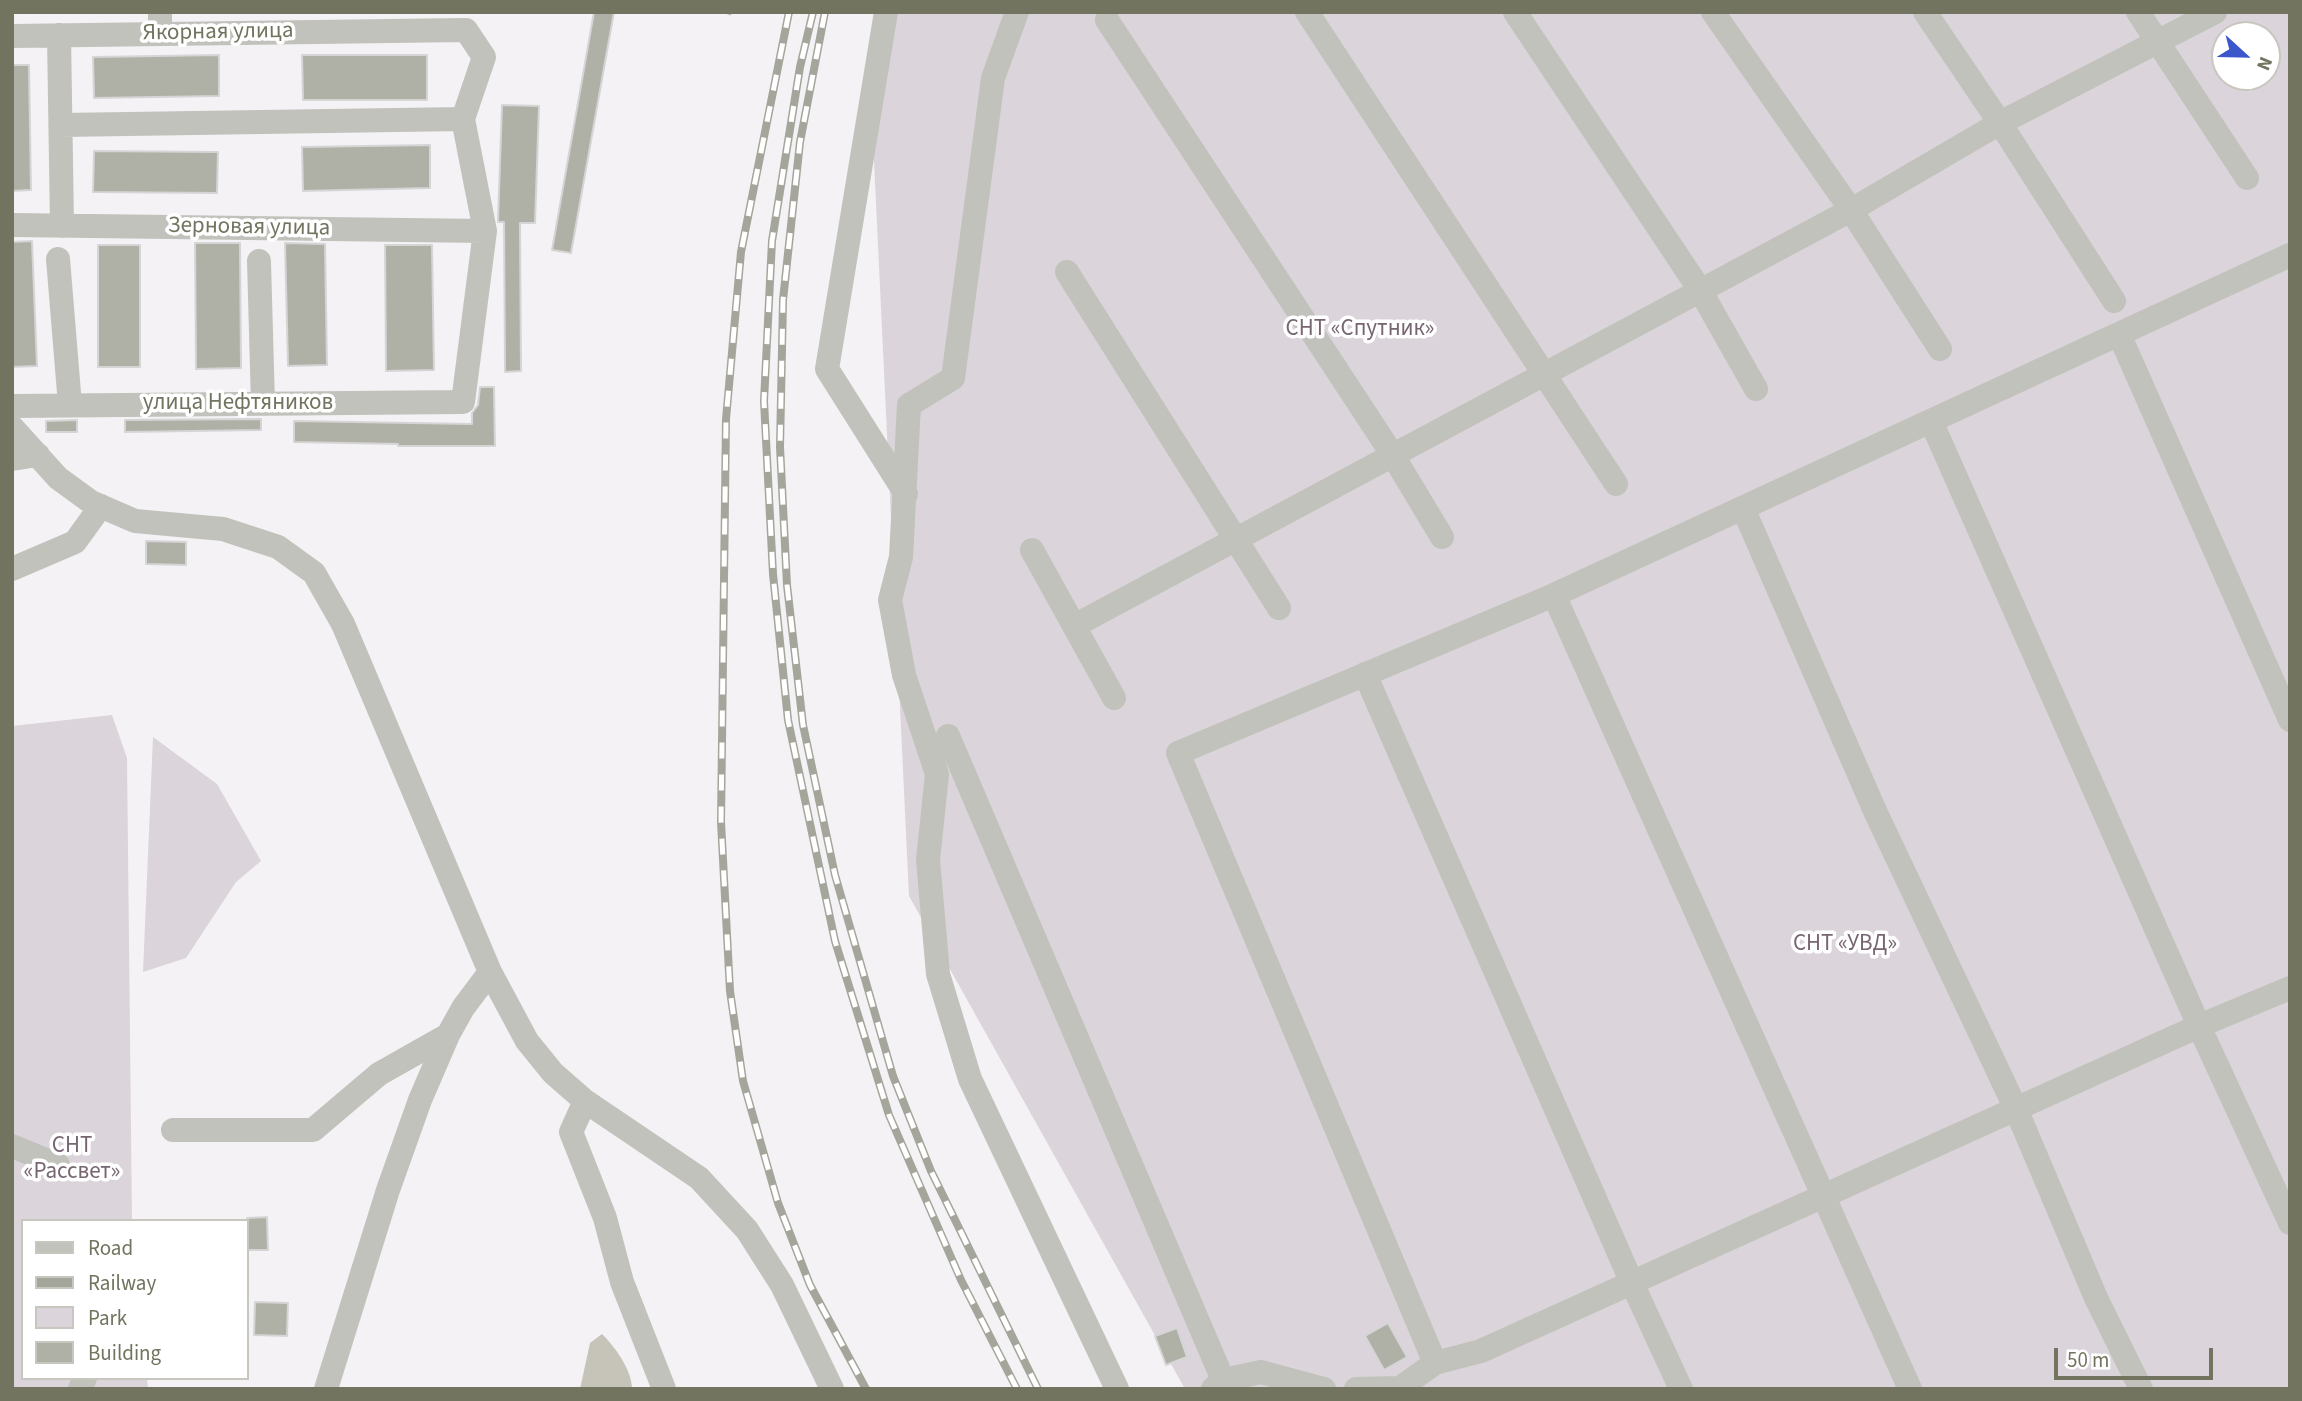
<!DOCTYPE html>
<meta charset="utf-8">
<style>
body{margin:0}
#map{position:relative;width:2302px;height:1401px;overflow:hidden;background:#f4f2f5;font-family:"Source Sans 3",sans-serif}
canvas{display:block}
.frame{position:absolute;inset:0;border:14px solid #73745f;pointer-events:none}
.legend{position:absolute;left:21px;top:1219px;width:228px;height:161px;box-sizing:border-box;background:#fff;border:2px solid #c7c7bf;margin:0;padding:9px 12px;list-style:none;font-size:21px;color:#73745f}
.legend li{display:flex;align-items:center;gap:14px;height:35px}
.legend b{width:35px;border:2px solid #c7c7bf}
.north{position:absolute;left:2211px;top:21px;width:70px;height:70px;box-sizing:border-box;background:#fff;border:2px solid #c7c7bf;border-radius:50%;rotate:112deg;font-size:19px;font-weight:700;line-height:28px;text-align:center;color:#73745f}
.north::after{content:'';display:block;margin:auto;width:24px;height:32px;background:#3c56cc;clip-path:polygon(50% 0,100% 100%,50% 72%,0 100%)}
.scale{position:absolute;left:2054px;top:1348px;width:159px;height:32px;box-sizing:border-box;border:4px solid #73745f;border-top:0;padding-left:9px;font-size:21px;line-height:24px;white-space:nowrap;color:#73745f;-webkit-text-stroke:5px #fff;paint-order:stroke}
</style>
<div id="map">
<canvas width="2302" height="1401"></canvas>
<div class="frame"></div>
<ul class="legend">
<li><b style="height:9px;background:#c1c2bb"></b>Road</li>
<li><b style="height:9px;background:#a5a69b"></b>Railway</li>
<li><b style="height:19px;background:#dbd4da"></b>Park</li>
<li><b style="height:19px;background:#b0b1a6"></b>Building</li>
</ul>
<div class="north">N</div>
<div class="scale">50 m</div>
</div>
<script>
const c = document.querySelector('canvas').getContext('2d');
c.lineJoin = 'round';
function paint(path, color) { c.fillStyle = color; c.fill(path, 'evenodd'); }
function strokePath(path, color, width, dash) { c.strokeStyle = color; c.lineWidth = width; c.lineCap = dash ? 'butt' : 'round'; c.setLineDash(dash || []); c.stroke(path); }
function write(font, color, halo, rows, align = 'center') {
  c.font = font + ' "Source Sans 3",sans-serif'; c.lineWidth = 7; c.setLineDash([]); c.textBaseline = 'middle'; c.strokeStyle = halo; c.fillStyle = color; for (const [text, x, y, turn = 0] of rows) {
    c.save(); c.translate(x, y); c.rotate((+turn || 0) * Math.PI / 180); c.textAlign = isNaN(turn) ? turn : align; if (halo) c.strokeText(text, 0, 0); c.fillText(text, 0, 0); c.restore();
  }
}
const green = new Path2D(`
 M897,12H2290V1389H1185L909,896L873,140ZM2225,35H2267V77H2225Z
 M112,715L127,758L132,1221H23V1378H147L148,1389H12V726Z
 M153,737L217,784L261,861L236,882L186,958L143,972Z`);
const water = new Path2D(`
 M602,1334C615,1347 632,1370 632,1389H580L590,1343Z`);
const building = new Path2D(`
 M594,12H614L571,253L552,250Z
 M219,55V96L94,98L93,57Z
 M302,55H427V100H303Z
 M12,65H29L31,190L12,191Z
 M502,105L539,106L535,223H520L521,371L505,372L504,222H498V220Z
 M430,145V188L303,191L302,147Z
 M94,151L218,152L217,193L93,192Z
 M32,241L37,366L12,367V242Z
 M195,243H240L241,368L196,369Z
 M285,243L325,244L327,365L288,366Z
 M98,245H140V367H98Z
 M385,245H432L434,370L386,371Z
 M480,387H494L495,446H398V444L294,442V421L472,424V413L478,405Z
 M261,419V430L125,432V420Z
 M77,420V432H46V421Z
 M146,541L186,542V565L146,564Z
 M267,1217L268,1250H247V1218Z
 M255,1302L288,1303L287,1336L254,1335Z
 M1388,1323L1407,1357L1384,1370L1365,1336Z
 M1177,1328L1187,1357L1166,1365L1155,1336Z`);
const path = new Path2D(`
 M729,15L730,12`);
const minor = new Path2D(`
 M160,12V34
 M886,12L827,369L906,494
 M1017,12L993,78L953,378L909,405L901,557L890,600L904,675L937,774L928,860L938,974L970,1079L1117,1389
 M1307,12L1616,484
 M1515,12L1700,290L1756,389
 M1713,12L1851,210L1940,349
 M1925,12L2000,123L2114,301
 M2138,12L2247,178
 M1107,20L1392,454L1442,537
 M59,35L62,226
 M12,36L466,30
 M61,125L463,119
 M12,225L485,231
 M58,259L70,405
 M259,261L263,404
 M1067,272L1279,608
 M2119,334L2290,720
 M12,406L463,402L485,231L463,119L484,57L466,30
 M1931,421L2199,1026L2290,1223
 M12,427L58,478L91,502L135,521L223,529L278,547L314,573L343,624L490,972L527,1041L553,1073L585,1101L699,1178L747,1230L782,1285L832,1389
 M12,459L38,455
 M1743,508L1875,811L2016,1109L2096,1298L2141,1389
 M1032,550L1114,698
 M12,569L75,542L101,506
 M1554,595L1910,1389
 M1074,626L1851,210L2000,123L2215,12
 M1365,674L1632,1283L1681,1389
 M948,736L1223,1380
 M585,1101L571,1132L605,1218L622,1282L664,1389
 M173,1130H313L379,1074L448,1035
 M12,1146L58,1165
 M1435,1363L1178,753L1554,595L2290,255
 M80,1389L85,1378
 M326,1389L388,1190L420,1100L448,1035L463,1008L490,972
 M1213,1389L1223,1380L1261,1372L1324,1389
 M1356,1389L1400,1388L1435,1363L1481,1351L2199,1026L2290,988`);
const rail = new Path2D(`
 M789,12L741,252L726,419L721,822L730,991L743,1081L778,1203L810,1285L866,1389
 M813,12L800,67L772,241L764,401L773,574L788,720L835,941L889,1115L961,1280L1017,1389
 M825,12L800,142L783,300L780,447L787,585L803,725L835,875L893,1076L931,1171L1038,1389`);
const streetNames = [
 ["Якорная улица",218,33,-1],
 ["Зерновая улица",249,228,1],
 ["улица Нефтяников",238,404]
];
const parkNames = [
 ["СНТ «Спутник»",1360,330],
 ["СНТ «УВД»",1845,945],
 ["СНТ",72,1147],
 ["«Рассвет»",72,1173]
];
paint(green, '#dbd4da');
paint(water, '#c6c3b8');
paint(building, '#b0b1a6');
strokePath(building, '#d6d5d6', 2);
strokePath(path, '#babab5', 3.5, [3.5, 3.5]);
strokePath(minor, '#c1c2bb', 24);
strokePath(rail, '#a5a69b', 8);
strokePath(rail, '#fff', 5, [16]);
write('23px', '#73745f', '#fff', streetNames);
write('23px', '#776671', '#fff', parkNames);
</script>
